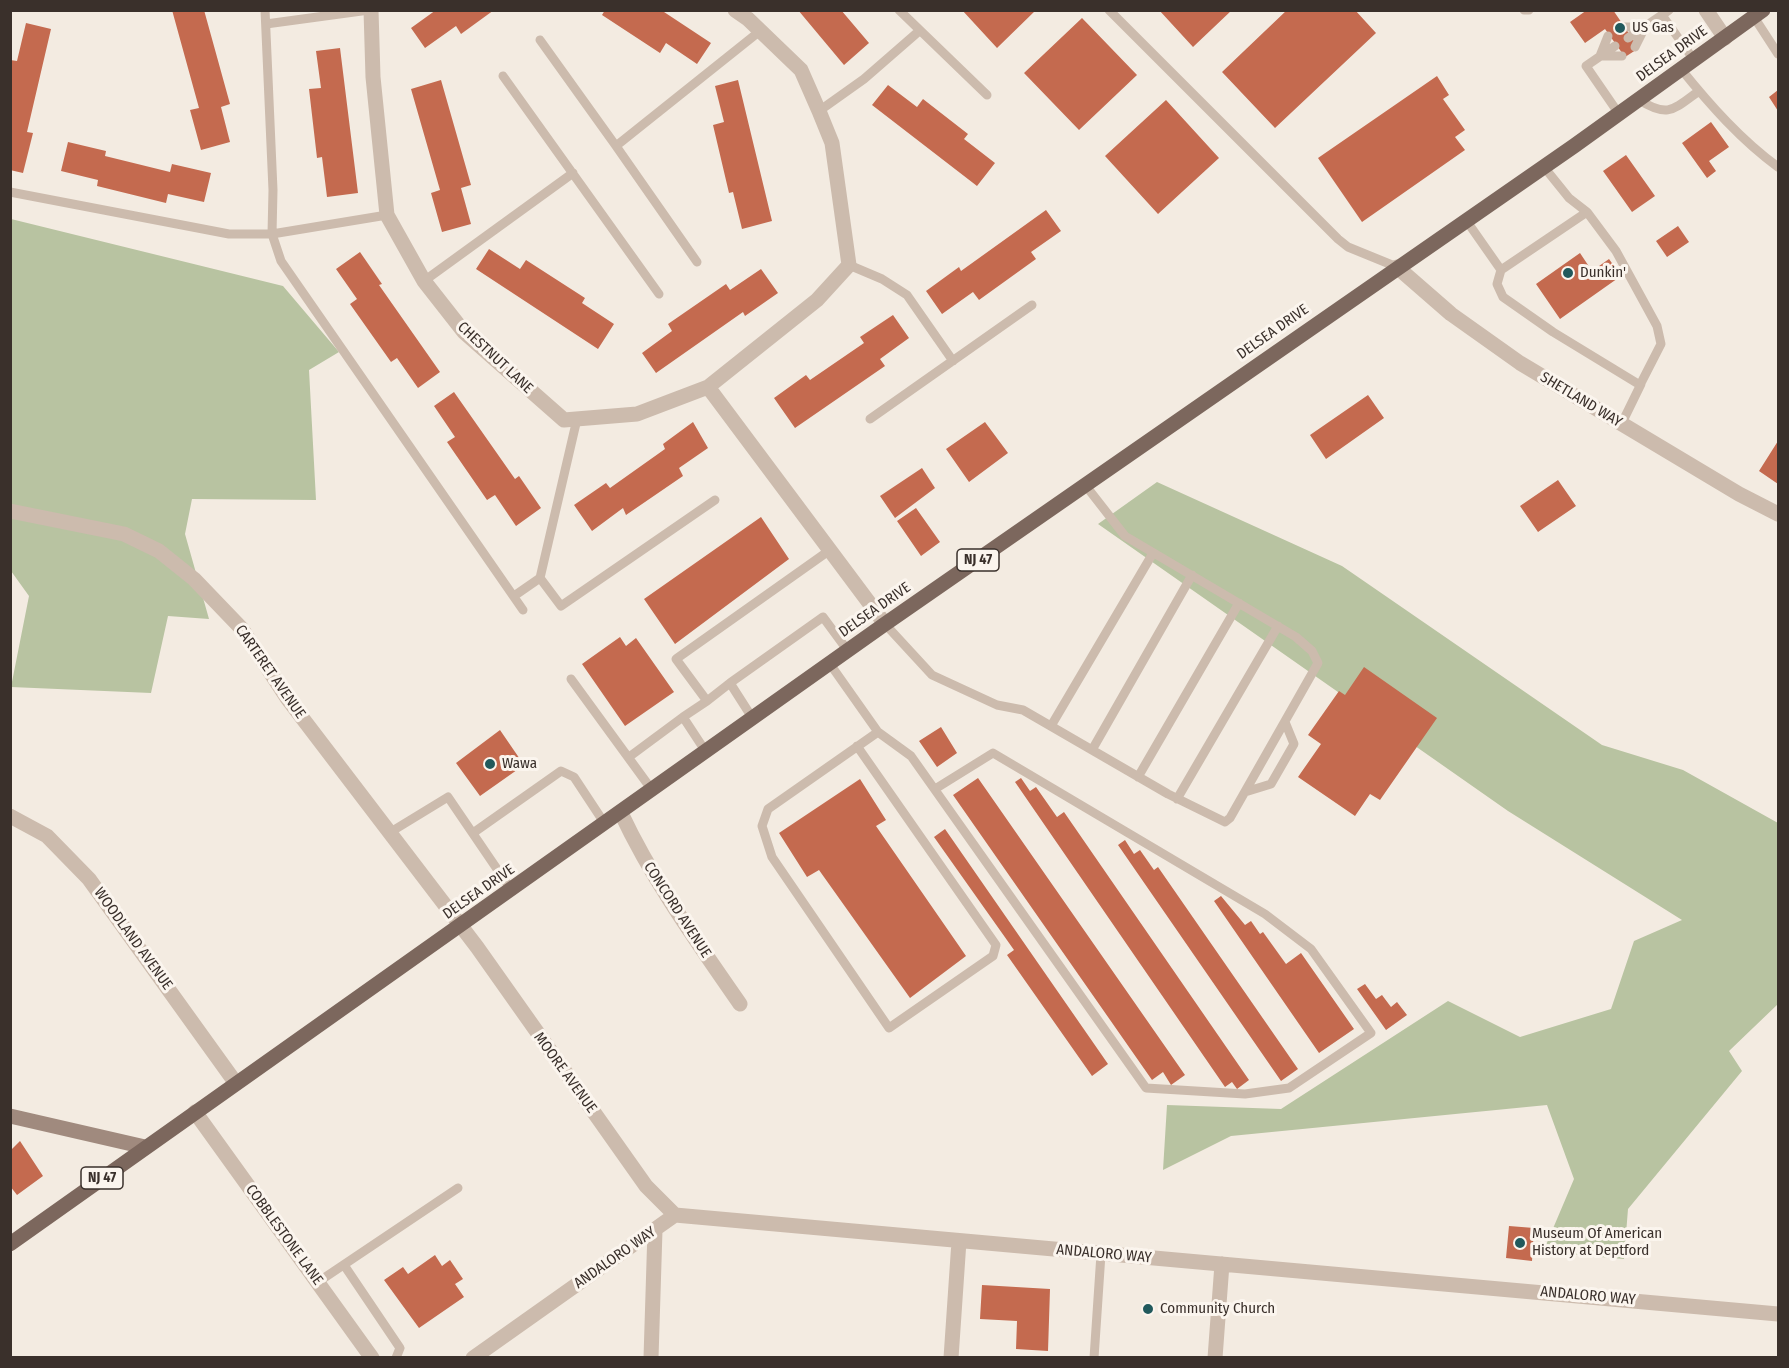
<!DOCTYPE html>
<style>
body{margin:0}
#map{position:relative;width:1789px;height:1368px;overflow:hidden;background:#f3ebe1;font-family:"Fira Sans Condensed",sans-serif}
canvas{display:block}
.frame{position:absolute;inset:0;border:12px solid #3a302b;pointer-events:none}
</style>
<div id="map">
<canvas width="1789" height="1368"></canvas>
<div class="frame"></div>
</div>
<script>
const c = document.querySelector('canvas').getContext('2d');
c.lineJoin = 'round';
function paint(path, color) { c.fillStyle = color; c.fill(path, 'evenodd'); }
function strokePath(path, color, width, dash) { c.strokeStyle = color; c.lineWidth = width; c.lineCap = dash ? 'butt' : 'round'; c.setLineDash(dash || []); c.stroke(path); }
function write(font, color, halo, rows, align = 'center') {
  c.font = font + ' "Fira Sans Condensed",sans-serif'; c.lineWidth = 6; c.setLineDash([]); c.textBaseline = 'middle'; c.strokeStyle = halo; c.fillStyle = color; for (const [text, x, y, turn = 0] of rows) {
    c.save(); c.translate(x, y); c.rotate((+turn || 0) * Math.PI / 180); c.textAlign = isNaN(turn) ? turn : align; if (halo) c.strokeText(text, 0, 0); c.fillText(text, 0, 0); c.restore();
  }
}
const green = new Path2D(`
 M11,219L283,286L339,352L309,370L316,500L192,499L185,534L209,619L168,616L151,693L11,687L29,596L11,571Z
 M1157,482L1342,566L1602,745L1683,770L1778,823V1004L1729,1051L1742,1071L1628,1209L1624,1259L1543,1252L1574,1179L1547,1105L1231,1136L1163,1170L1167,1105L1281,1109L1448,1001L1520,1037L1611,1009L1634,941L1682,920L1508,811L1098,524Z`);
const building = new Path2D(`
 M172,10H204L230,104L221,107L230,142L201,150L190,110L199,108Z
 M436,10H494L461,34L456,26L425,48L411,28Z
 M605,10H661L711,43L697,64L666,43L660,53L602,15Z
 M798,10H841L869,43L844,65Z
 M962,10H1036L997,48Z
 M1159,10H1232L1193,47Z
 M1287,10H1355L1376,33L1275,128L1222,72Z
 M1587,10H1613L1639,48L1625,57L1605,29L1585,43L1570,22Z
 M1082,18L1137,75L1079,130L1024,73Z
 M26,23L51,29L27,132L33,133L23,173L10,170V60L17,61Z
 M340,48L358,193L327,197L322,157L317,158L309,89L321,88L316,51Z
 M1437,76L1449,95L1443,99L1465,130L1455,137L1465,150L1362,222L1318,158Z
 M441,80L471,185L461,188L471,224L442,232L431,193L440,190L411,89Z
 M738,80L772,221L742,229L733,192L729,193L713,125L724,122L715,86Z
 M888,85L917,107L923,99L968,134L964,139L995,163L977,186L872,105Z
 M1778,90V111L1769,97Z
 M1166,100L1219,158L1158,214L1105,156Z
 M1711,122L1729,147L1709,161L1716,171L1707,178L1682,143Z
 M68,142L106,151L105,156L170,172L172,164L211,173L204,202L168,194L166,203L97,186L98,180L61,171Z
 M1626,155L1655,196L1632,212L1603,171Z
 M1046,210L1061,231L1031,252L1036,259L979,300L973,292L942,314L926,291L959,267L961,271Z
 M1678,226L1689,242L1667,257L1656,241Z
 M489,249L520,269L526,260L585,298L582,303L614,324L598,349L476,269Z
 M360,252L382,284L379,285L440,372L418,388L397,358L391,362L350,304L357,299L336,269Z
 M1580,253L1592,271L1609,259L1621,276L1560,319L1536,284Z
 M761,269L778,293L745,316L743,312L656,373L642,353L672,331L668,324L726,284L730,290Z
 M893,315L909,338L880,359L885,366L795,428L774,398L806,375L810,380L864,343L860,337Z
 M454,392L515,479L519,476L541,508L516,526L495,495L487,500L447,442L455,437L434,406Z
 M1368,395L1384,418L1326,459L1310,435Z
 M693,422L708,448L679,468L683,476L626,515L623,508L592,531L574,505L606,483L610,488L665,449L663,444Z
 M985,422L1008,453L969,482L946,449Z
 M1778,441V484L1759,471Z
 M922,468L935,488L895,518L880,496Z
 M1558,480L1576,506L1538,532L1520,506Z
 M916,508L940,542L921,556L897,521Z
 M761,517L789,559L675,644L644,599Z
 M620,637L626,646L636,638L674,692L625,726L582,664Z
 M1364,667L1437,718L1380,800L1370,794L1355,816L1298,777L1321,744L1308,735L1339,691L1345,695Z
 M941,727L957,753L937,767L919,741Z
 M500,730L524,765L480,796L456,763Z
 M978,778L1185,1075L1171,1085L1163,1072L1152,1080L953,795Z
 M1021,778L1030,791L1036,787L1057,817L1064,812L1249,1080L1237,1089L1232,1082L1225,1087L1015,782Z
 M860,779L886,820L876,826L966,956L910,998L819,870L807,877L779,833Z
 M945,829L1108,1064L1092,1076L1007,955L1014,950L934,837Z
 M1125,840L1134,854L1140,850L1154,870L1158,867L1298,1069L1281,1081L1118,845Z
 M1221,896L1245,925L1251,921L1260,934L1263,932L1286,964L1301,953L1354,1029L1319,1053L1214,901Z
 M1365,984L1376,999L1382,995L1391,1007L1397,1002L1407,1015L1386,1030L1357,989Z
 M20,1141L43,1176L17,1195L10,1186V1147L12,1149Z
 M1509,1226L1534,1228L1532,1261L1506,1258Z
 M435,1255L442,1266L450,1260L463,1279L455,1284L464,1297L419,1328L384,1280L403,1267L408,1274Z
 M982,1285L1050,1289L1048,1351L1016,1349L1017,1321L980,1319Z`);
const lane = new Path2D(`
 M265,10L273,190L272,234L281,261L523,610
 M899,10L987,95
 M1109,10L1338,239L1348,247L1397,267
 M1524,10H1529
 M1669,10L1662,15L1694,60
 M1754,17L1778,54
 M266,24L369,10
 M1621,27H1645L1635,47
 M1608,36L1600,56H1622
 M1628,38L1662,15
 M540,40L616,146L760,31
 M1615,46L1586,66L1619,114
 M1681,69C1710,105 1741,140 1778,167
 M503,76L659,294
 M1639,100C1668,118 1673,110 1699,91
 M819,111L864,79L918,32
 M616,146L697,262
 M1544,167L1569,198L1587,212L1616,251L1657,326L1661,344L1640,385L1553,332L1503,297L1497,284L1501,270L1587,212
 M10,192L229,234H272L387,215
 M1466,220L1501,270
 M849,265L882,279L907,295L953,361
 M424,281L573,173
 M577,419L540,578L561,606L715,500
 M870,419L1032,305
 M1621,425L1641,384
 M514,596L540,578
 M885,624L932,675L997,705L1023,710L1168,794L1225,822L1230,818L1318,663L1312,651L1296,637L1125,536L1086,486
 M830,664L878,732L911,756L1146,1088L1245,1094L1289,1088L1371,1033L1311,949L1265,914L993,753L935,789
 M571,679L652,790
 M730,683L823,617L848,651
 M753,719L730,683L707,701L676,659L830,550
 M1051,726L1153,553
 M857,746L996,945L993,956L889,1028L772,857L762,826L768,809L878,732
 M1092,750L1192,575
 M706,752L683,717L707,701
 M629,757L683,717
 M1138,777L1239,603
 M1245,792L1271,784L1294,744L1285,722
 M1177,799L1278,626
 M389,833L448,797L512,891
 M473,833L561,771L574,777L605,824
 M344,1265L400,1348L396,1358
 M318,1282L458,1188
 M1094,1358L1101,1254`);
const street = new Path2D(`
 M371,10L373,77L387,215L424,281L464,332L564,420L637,414L708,387L817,300L849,265L832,143L819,111L801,70L748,19L735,10
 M1706,10L1725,38
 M1397,267L1451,314L1520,363L1739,494L1778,514
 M708,387L885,624
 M10,511L124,534L159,551L194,579L242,629L287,698L477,947L646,1186L675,1215
 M621,813C653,881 697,942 740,1004
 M10,816L47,836L89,879L235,1082
 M195,1112L372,1358
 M473,1358L675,1215L1778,1314
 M651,1358L655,1230
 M951,1358L959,1241
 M1215,1358L1222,1264`);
const secondary = new Path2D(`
 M10,1116L145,1147`);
const primary = new Path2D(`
 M10,1244L885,624L1574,146L1763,10`);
const markers = [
 [1620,28,6,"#21595c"],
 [1568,273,6,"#21595c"],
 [490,764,6,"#21595c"],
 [1520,1243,6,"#21595c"],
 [1148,1309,6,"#21595c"]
];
const shields = [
 [978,560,42],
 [102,1178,42]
];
const shieldNames = [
 ["NJ 47",978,560],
 ["NJ 47",102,1178]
];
const poiNames = [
 ["US Gas",1632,28],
 ["Dunkin'",1580,273],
 ["Wawa",502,764],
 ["Museum Of American",1532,1234],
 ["History at Deptford",1532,1251],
 ["Community Church",1160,1309]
];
const streetNames = [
 ["DELSEA DRIVE",1672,54,-36],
 ["DELSEA DRIVE",1273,332,-35],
 ["CHESTNUT LANE",495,358,43],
 ["SHETLAND WAY",1581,400,31],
 ["DELSEA DRIVE",875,610,-35],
 ["CARTERET AVENUE",270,672,55],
 ["DELSEA DRIVE",479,892,-35],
 ["CONCORD AVENUE",677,910,57],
 ["WOODLAND AVENUE",133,939,54],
 ["MOORE AVENUE",565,1073,54],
 ["COBBLESTONE LANE",284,1235,54],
 ["ANDALORO WAY",1104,1254,5],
 ["ANDALORO WAY",615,1258,-35],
 ["ANDALORO WAY",1588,1296,5]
];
paint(green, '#b8c3a1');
paint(building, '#c46a4f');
strokePath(lane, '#ccbbad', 9);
strokePath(street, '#ccbbad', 15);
strokePath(secondary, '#a08a7e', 15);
strokePath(primary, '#7c675d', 15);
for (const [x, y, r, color] of markers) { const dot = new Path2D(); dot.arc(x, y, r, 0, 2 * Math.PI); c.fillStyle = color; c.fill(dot); strokePath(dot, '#fbf5ee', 2); }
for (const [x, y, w] of shields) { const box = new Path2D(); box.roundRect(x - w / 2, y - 11, w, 22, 4.5); c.fillStyle = '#fbf5ee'; c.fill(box); strokePath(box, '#3a302b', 1.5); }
write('bold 14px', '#3a302b', null, shieldNames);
write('15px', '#3a302b', '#fbf5ee', poiNames, 'left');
write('15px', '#3a302b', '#fbf5ee', streetNames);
</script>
